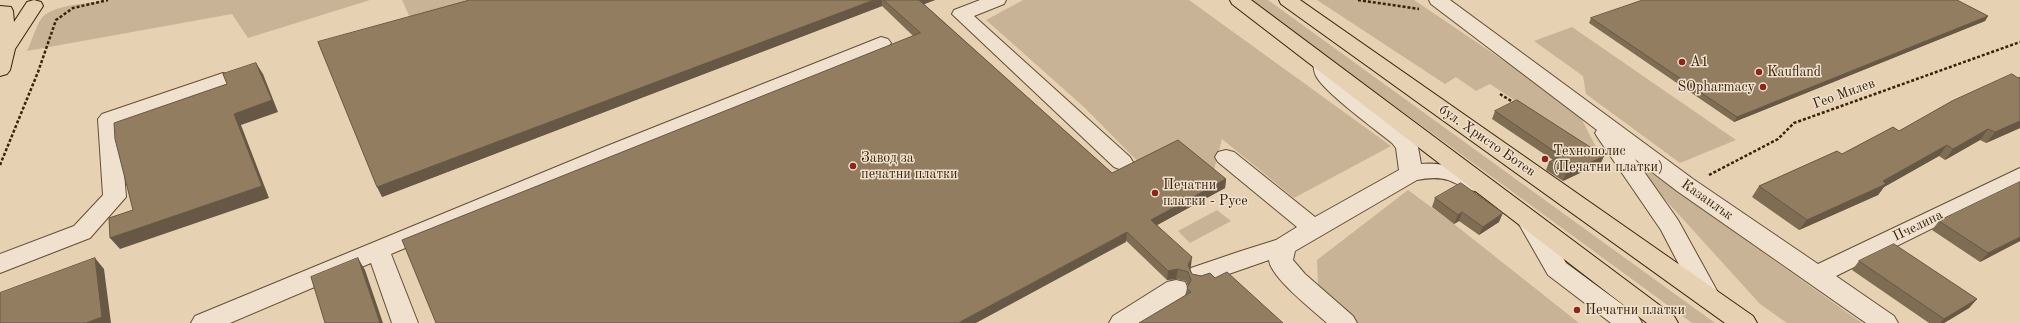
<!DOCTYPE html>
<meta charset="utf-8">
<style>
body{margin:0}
canvas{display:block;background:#e6d1b3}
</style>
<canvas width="2020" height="323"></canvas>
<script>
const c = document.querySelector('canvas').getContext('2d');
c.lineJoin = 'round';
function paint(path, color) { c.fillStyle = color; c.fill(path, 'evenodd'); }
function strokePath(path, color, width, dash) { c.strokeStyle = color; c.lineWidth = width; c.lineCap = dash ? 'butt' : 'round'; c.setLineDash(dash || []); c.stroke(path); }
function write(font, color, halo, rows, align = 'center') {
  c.font = font + ' "Old Standard TT",serif'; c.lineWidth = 3; c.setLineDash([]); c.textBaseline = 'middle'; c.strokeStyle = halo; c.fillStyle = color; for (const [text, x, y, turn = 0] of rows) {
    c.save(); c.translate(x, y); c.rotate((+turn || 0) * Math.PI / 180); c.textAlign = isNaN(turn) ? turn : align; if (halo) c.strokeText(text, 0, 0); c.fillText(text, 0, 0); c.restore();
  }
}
const green = new Path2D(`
 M110,0H370L248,38L232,14L27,51C32,41 35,28 41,19C51,4 93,3 110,0Z
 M402,0H472L411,20Z
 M1023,0H1189L1391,146L1294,198L1222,139L1213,174L1153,177L1084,107L986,20Z
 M1250,0H1268L1715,323H1692Z
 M1317,0H1414L1577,110L1601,157L1490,84L1476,91L1456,77L1445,84Z
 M1572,27L1736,140L1680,163L1586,94L1583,76L1534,41Z
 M1647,170L1862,323H1787L1760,304L1641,173Z
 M1408,190L1454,224L1579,323H1358L1304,279L1318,285L1317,260Z
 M1217,210L1231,221L1190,243L1178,231Z`);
const path = new Path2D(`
 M1358,0L1419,9
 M1500,94L1516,104
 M0,165L38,72L56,20L73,8L108,0
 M1709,175L1778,139L1794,123L2020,42`);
const minor = new Path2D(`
 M980,0H1006L1004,4L974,16L1130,157L1133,162L1130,167L1122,170L1114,167L952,14L954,10Z
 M1429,0H1450L1693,179L1818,264L2020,168V185L1836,276L1894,316L1898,323H1866L1677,191L1635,159L1678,220L1721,298L1718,305L1709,308L1700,305L1661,230L1598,138L1595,133L1597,130L1431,4Z
 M881,37L888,39L891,43L888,47L623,156L391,254L418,323H392L371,263L230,323H191L195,316L607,146Z
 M1323,58L1330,60L1335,73L1345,83L1408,133L1418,147L1421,164C1438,162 1483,169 1492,185L1489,191C1474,195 1462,185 1448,180C1438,177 1427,178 1417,180L1295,251L1293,260L1305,274L1353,316L1357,323H1327C1314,311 1270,277 1269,260L1200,284L1191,282L1188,275L1191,268L1241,251L1276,240L1297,227L1218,162L1215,157L1218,152L1226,150L1234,152L1315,217L1399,170L1396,148L1392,143C1376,130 1324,92 1316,76C1314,73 1314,68 1313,64L1316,60Z
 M223,73L230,75L233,79L230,83L120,123L126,197L90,238L0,273V254L74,226L103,195L98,119L102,114Z
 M1528,211L1536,213L1566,263L1638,316L1642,323H1611L1548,275L1516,219L1520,213Z
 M1176,280L1185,282L1188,289L1185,296L1142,323H1109L1113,316L1167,282Z`);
const major = new Path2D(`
 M34,0L41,2L43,6L15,49L10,70L7,74L0,76V6L11,7L13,11L14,22L27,2Z`);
const highway = new Path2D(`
 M1230,0H1251L1674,316L1678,323H1647L1232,4Z
 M1279,0H1300L1753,316L1757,323H1725L1281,4Z`);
const wall = new Path2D(`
 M470,0H935L924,4L1112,173L1226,179L1225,188L1157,225L1191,266L1190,269L1192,274L1215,278L1185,296L1187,288L1188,286L1186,281L1176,279L1167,280L882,6L382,197Z
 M1988,16L1985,21L1734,122L1589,23L1591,18Z
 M2020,77V128L1986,143L1980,140L1945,160L1939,156L1884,187L1878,195L1799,230L1752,197L1759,186L1842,154L1899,131Z
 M1495,111L1601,163L1563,181L1546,170L1549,162L1553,160L1492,119Z
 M1435,198L1499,222L1479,235L1459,221L1454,224L1432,207Z
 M1939,221L2020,241L1980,262L1932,230Z
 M1859,261L1977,299L1969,308L1944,323H1929L1852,270Z`);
const shadedWall = new Path2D(`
 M874,0H882V6L382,197L377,187Z
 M917,0H935L917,7Z
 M1988,16L1985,21L1734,122L1737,117Z
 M256,63L263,74L278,112L241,125L269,198L120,249L110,238L234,114Z
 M2020,121V128L1986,143L1995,132Z
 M1988,129L1980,140L1945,160L1953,149Z
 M1947,145L1939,156L1884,187L1878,195L1799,230L1807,220Z
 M1604,156L1601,163L1563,181L1566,174Z
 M1226,179L1225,188L1150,229L1151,220Z
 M1462,212L1459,221L1454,224L1458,215Z
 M1503,213L1499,222L1479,235L1483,227Z
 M1127,232L1126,242L976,323H958Z
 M2020,237V241L1980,262L1988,253Z
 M1192,257L1191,266L1188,272V265Z
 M95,258L104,269L111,323H86Z
 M358,258L365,270L383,323H380Z
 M1178,269L1176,279L1167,280L1168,271Z
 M1977,299L1969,308L1944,323H1940L1944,319Z`);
const building = new Path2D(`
 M470,0H874L377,187L318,42Z
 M884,0H919L1112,173L1178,140L1226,179L1151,220L1192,257L1188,265L1192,274L1201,276L1210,273L1215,278L1227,272L1283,323H1139L1191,292L1187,288L1191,280L1188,272L1178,269L1168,271L1127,232L958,323H436L402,240L920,33Z
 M1643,0H1957L1988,16L1737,117L1591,18Z
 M256,63L272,100L234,114L262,186L110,238L109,218L133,210L115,139L114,123L227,84L223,74Z
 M2012,74L2018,78L2020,77V121L1995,132L1988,129L1953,149L1947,145L1883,181L1886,184L1807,220L1759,186L1837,151L1842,154L1893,127L1899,131L1952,101Z
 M1517,100L1604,156L1566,174L1549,162L1561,156L1495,111Z
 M2020,182V237L1988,253L1939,221Z
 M1461,183L1503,213L1483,227L1462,212L1458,215L1435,198Z
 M1894,244L1977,299L1944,319L1859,261Z
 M95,258L102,317L86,323H0V293Z
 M358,258L380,323H325L311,277Z`);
const markers = [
 [1682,62,4,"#8f2418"],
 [1759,72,4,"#8f2418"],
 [1763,87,4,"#8f2418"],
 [1545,159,4,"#8f2418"],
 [853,166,4,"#8f2418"],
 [1155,193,4,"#8f2418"],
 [1577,310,4,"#8f2418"]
];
const poiNames = [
 ["A1",1690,62],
 ["Kaufland",1767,72],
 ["SOpharmacy",1755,87,"right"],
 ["Технополис",1553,151],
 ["(Печатни платки)",1553,167],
 ["Завод за",861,158],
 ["печатни платки",861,174],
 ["Печатни",1163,185],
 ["платки - Русе",1163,201],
 ["Печатни платки",1585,310]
];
const streetNames = [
 ["Гео Милев",1844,94,-20],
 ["бул. Христо Ботев",1487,141,35],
 ["Казанлък",1707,200,35],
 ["Пчелина",1918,226,-26]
];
paint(green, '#c8b396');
strokePath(minor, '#644e34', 2);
strokePath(major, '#382209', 2);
strokePath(highway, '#382209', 2);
strokePath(path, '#382209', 2.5, [3, 2]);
paint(minor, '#efe1ce');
paint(major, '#e6d1b3');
paint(highway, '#e6d1b3');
paint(wall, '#7e6c53');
paint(shadedWall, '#665844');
paint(building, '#927d61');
strokePath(building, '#665844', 1);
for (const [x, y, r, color] of markers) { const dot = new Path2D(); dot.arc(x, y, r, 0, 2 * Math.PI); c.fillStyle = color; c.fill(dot); strokePath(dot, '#efe1ce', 1.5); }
write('14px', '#382209', '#efe1ce', poiNames, 'left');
write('14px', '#382209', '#efe1ce', streetNames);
</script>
